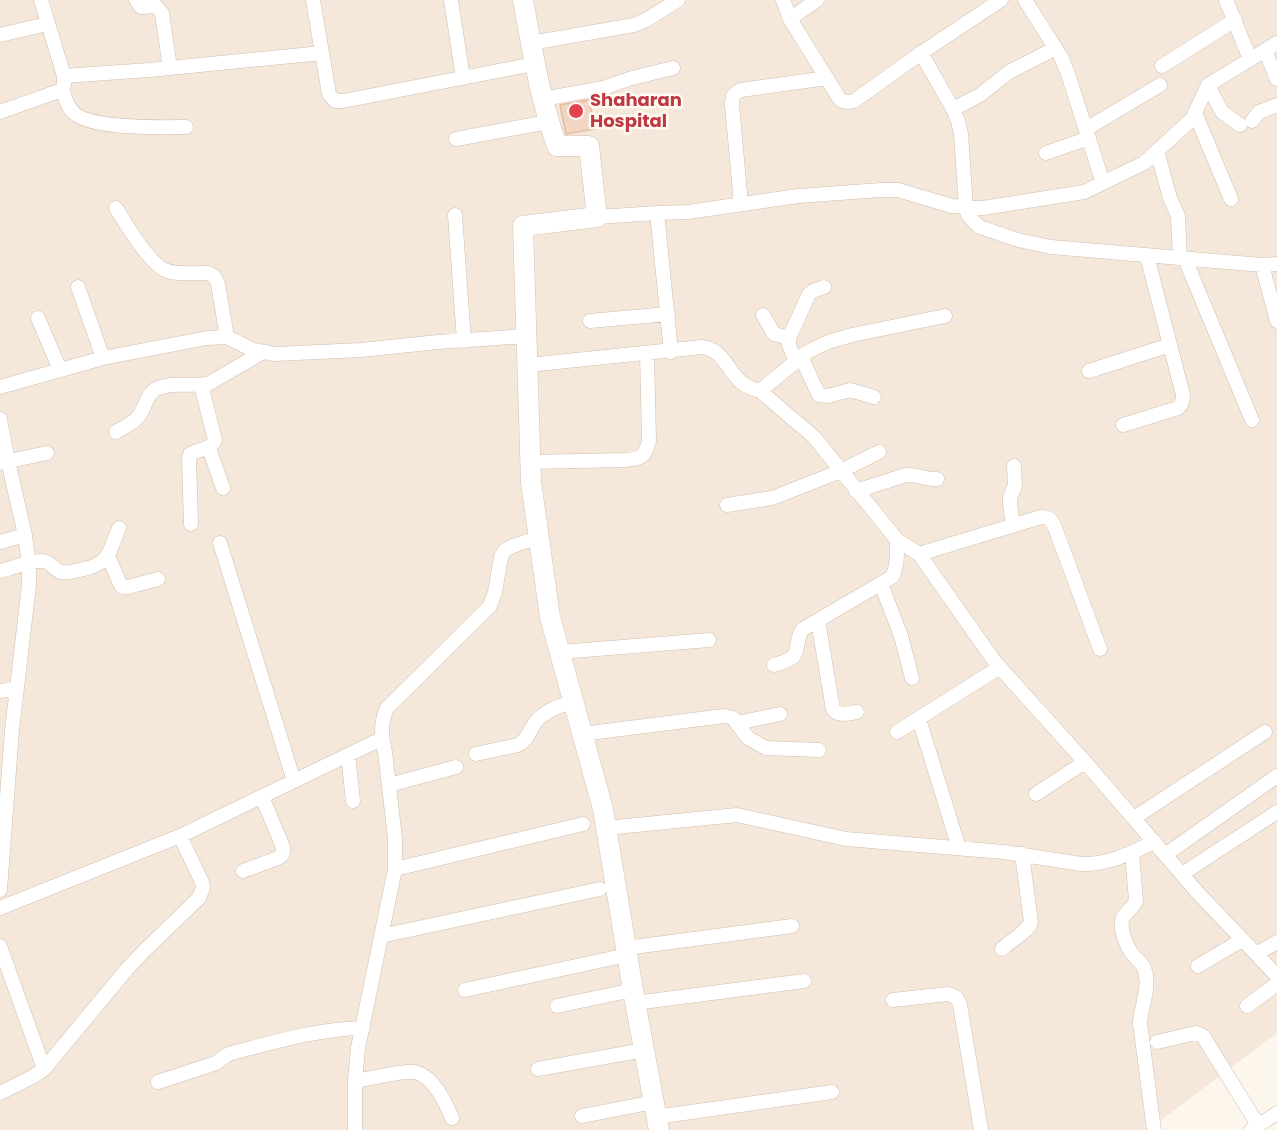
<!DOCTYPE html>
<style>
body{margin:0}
canvas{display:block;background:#fdf6ec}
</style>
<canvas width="1277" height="1130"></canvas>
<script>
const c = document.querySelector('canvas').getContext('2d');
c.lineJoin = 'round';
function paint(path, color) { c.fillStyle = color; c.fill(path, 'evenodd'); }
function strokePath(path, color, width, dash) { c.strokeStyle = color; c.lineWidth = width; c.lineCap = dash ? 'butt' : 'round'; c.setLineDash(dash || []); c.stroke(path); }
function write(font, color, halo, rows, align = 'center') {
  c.font = font + ' Poppins,sans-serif'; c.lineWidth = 5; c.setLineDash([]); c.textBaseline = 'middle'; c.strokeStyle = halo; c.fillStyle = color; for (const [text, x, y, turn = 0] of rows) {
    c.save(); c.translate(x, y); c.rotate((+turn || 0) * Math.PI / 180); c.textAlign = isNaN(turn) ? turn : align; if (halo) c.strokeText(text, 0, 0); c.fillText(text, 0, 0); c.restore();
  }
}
const residential = new Path2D(`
 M0,0H1277V1033L1148,1130H0Z`);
const building = new Path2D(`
 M589,100L595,129L566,134L560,105Z`);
const street = new Path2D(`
 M41,0L64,76
 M136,0L141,7L156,6L162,13L170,68
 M313,0L322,53
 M451,0L463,78
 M783,0L790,19L839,98L842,101L849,102L854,101L921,53L1001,0
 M1025,0L1061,57L1068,74L1103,183
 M1226,0L1250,59
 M790,19L817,0
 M0,35L47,24
 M531,43L634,25L646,20L678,0
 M1265,50L1277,79
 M921,53L953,109L958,121L961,134L966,208L968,215L974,222L980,227L1018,240L1051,247L1262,265L1277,264
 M1162,66L1235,20
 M1208,85L1222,112L1240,125
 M62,90C65,96 67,106 72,111C87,130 162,127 186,127
 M543,99L603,88L632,78L673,68
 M953,109L980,95L1009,72L1056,48
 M0,112L62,90L64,85V76L149,70L322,53L329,94L335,101H343L534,64
 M1195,113L1231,199
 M1252,121L1259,112L1277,105
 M1086,129L1160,85
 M456,139L548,122
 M1157,151L1170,198L1178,216L1180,258
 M1046,153L1089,138
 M741,204L732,105C732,97 733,93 741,90L827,78
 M116,208C125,223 150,264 165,270C175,275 196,273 207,273C214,275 216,278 218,284L227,337
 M657,213L671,352
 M455,215L464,341
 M597,217L657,213L688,212L798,196L881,190H898L952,206L983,208L1084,192L1144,163L1192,119L1208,85L1277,43
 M1185,259L1252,420
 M1262,265L1277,321
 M78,287L103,358
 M763,315L774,334L789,338
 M38,318L60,370
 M590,321L668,314
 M801,357L819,395L828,396L850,390L874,397
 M796,361L789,345V338L809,294L813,291L824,287
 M528,365L702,347C724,350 727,370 742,383C747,387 753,389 760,391L814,437L897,540L919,554L995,662L1085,762L1198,893L1277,976
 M1089,371L1170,345
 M0,387L103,358L207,338L227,337L253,350L275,354L361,350L438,342L527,336
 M760,391L807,352L828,342L852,335L945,316
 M0,419C4,442 9,465 14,488C22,521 30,550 29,585L12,730L0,890
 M1123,425L1178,408C1182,405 1183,401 1183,395L1147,256
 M116,432C124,427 134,423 139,416C146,407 146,394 156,389C172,381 191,387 208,384L263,352
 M209,448L223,488
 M531,462L625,460C641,459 645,457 649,441L647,354
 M0,463L47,453
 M856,491L906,475C917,474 926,480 937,479
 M727,505L772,498L841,471L879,452
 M191,524L189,459L190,454C199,449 211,450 215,440L201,385
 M1013,526L1010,503V497L1015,486L1014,466
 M0,542L25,535
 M220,543L294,781
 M919,554L1041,517C1048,517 1051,519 1054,525L1100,649
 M108,556L121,586L124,587H128L158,579
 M0,571C13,568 28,561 42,561C52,561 53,570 61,572C67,573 74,571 80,570C110,564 108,554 119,528
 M881,584L901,636L912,678
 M818,621L833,709C838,717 849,713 857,712
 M560,652L709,640
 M774,665C780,663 788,661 793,657C800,650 795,638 803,629L892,577C898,565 897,553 897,540
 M0,691L16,689
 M919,719L959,848
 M737,723L780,714
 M897,732L1000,667
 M582,734L724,716L733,718L748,738L766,748L819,750
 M476,754L518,745C529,740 530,727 538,719C548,709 561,706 573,701
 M348,755L353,801
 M389,785L456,767
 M1036,794L1085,762
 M1134,818L1265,732
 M606,828L737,815L846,839L1004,852L1081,864C1108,865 1131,853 1155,842
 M1132,852L1136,901C1133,909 1124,912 1122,920C1120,929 1126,945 1131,952C1134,957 1140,961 1143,966C1152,984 1141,1005 1140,1023L1154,1130
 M1165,855L1277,776
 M395,869L583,824
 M243,871L278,858L281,856L283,852V847L262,797
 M1182,874L1277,812
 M0,908L180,836L381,739
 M381,936L600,889
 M0,946L44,1069
 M626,948L792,926
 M1002,949C1012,939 1027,933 1031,922L1022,854
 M1256,954L1277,942
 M1198,966L1242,940
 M465,990L627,955
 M893,1000L948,994C956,996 958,998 960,1005L981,1130
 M635,1003L804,981
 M557,1006L633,990
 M1247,1006L1277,984
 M1157,1042L1196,1033L1203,1036L1258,1125
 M538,1069L644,1050
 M355,1081C368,1079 404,1070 415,1072C433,1076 446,1103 452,1118
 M158,1082L216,1063L227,1055L232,1053C275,1042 317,1029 363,1028
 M0,1093L34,1076L44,1069L127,969L144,951L199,898L203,888L202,882L180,836
 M582,1116L654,1102
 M656,1117L832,1092
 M355,1130V1081L358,1048L395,869V838L385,752C381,737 380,723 387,708L490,606L495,592L501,557L505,550L513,546L539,537
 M1251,1130L1277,1113`);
const secondary = new Path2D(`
 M523,0C532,49 540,99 557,146H589L597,217L523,226L531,482L550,617L603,809L634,996L659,1130`);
const markers = [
 [576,111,8,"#e0444e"]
];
const healthNames = [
 ["Shaharan",590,101],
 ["Hospital",590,122]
];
paint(residential, '#f5e8da');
paint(building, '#f3d5c3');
strokePath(building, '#e6bba3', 1.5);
strokePath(street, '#d1beb0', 15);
strokePath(secondary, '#d6c0b0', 21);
strokePath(street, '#fff', 14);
strokePath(secondary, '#fff', 20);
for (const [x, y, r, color] of markers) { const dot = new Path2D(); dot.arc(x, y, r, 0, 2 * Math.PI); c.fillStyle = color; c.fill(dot); strokePath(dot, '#fffaf3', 2); }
write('bold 18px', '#be3a42', '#fffaf3', healthNames, 'left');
</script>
